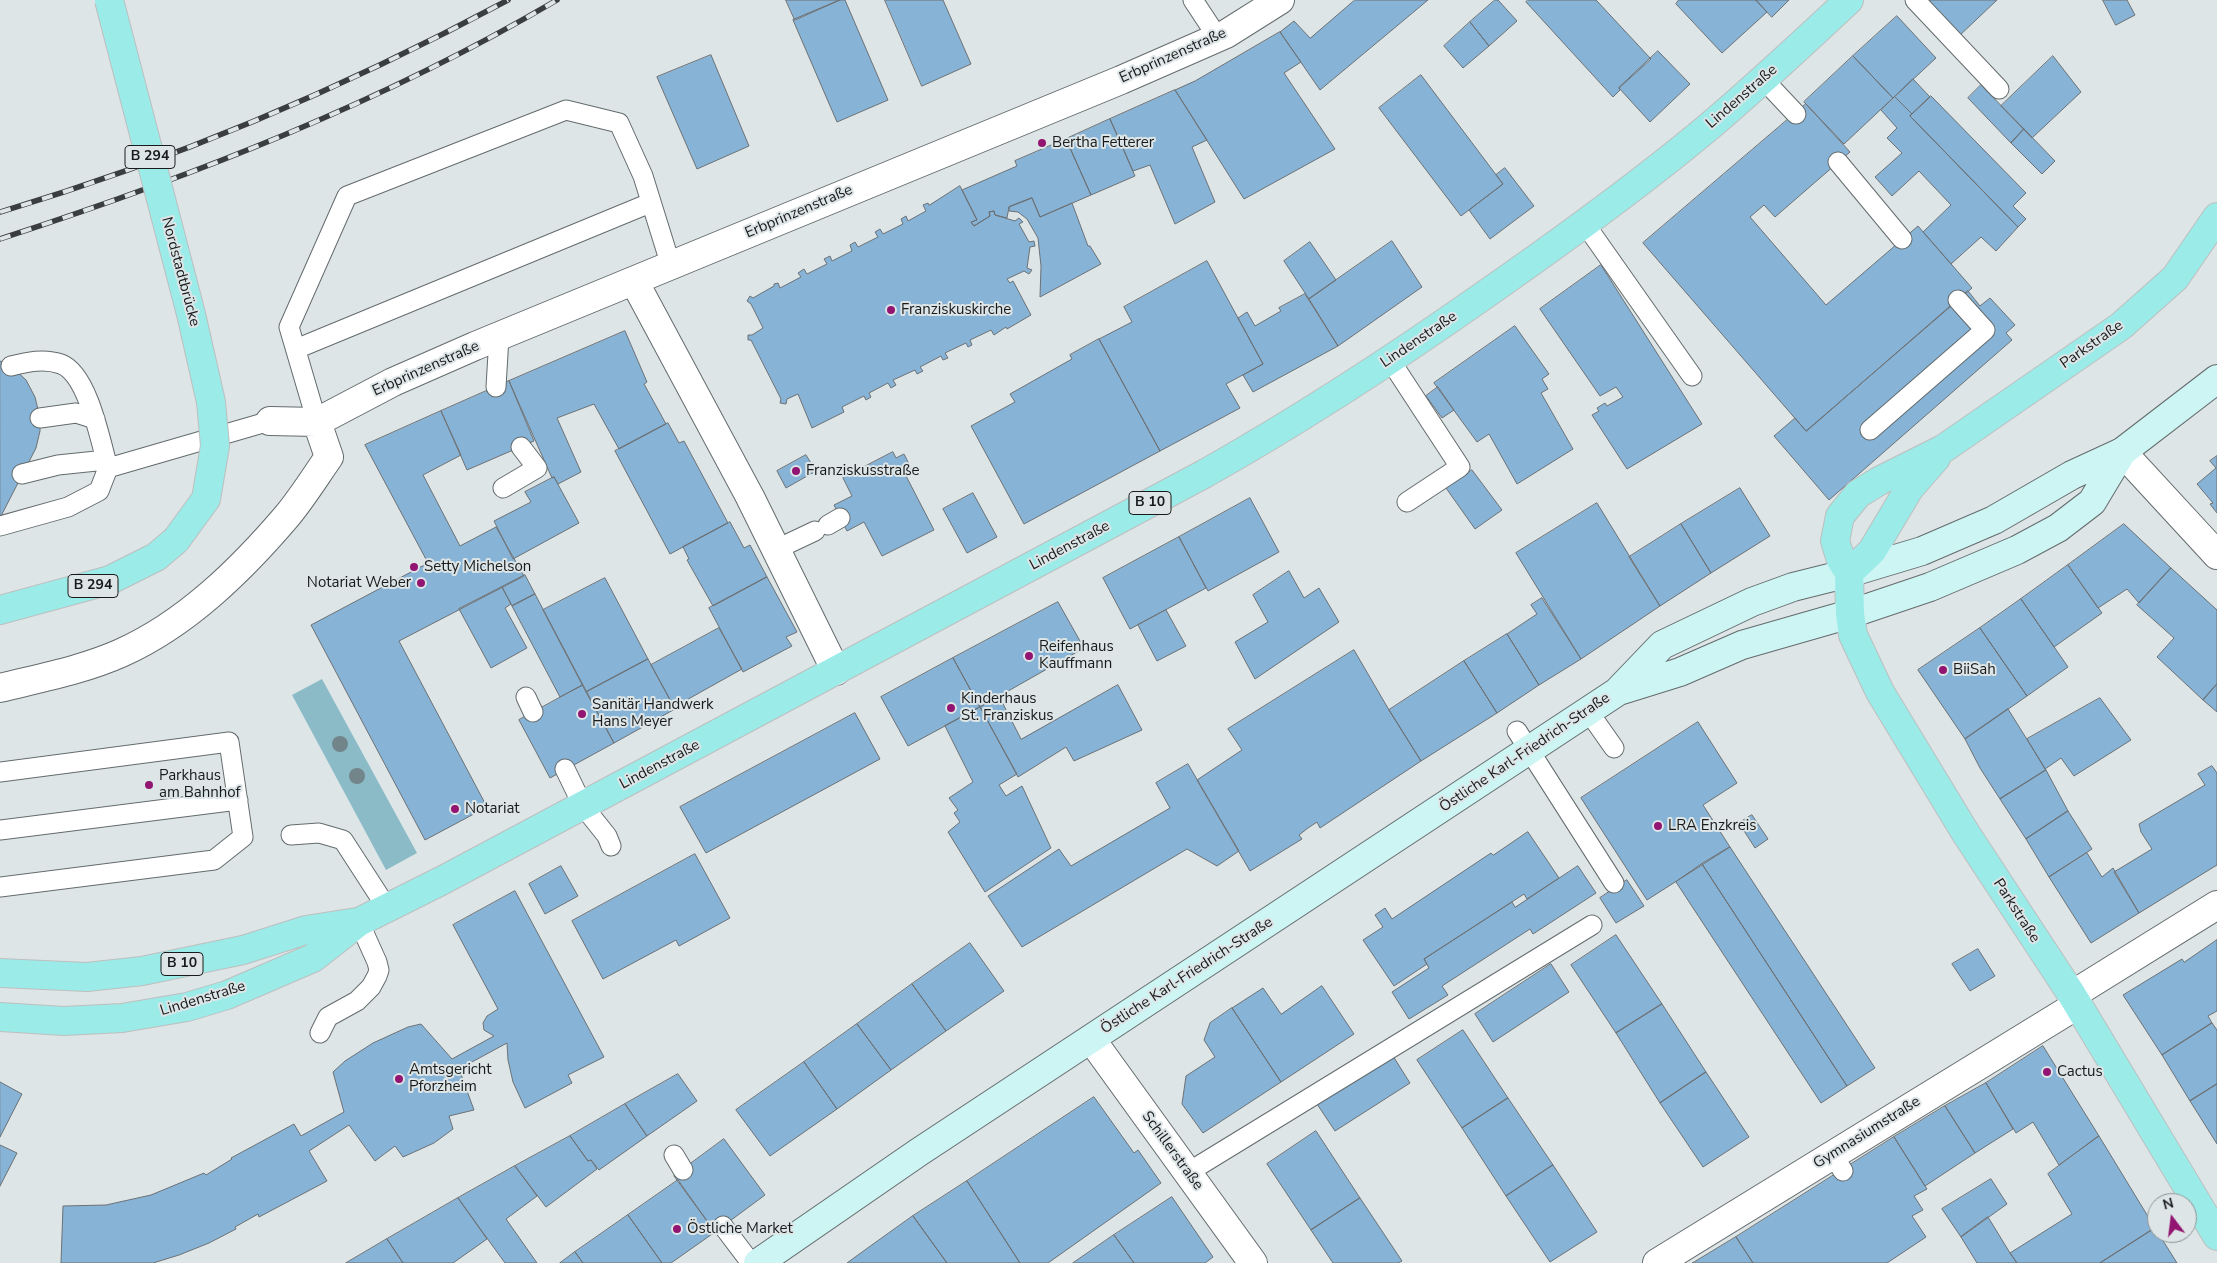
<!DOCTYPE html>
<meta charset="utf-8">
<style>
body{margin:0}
#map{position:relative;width:2217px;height:1263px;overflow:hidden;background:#dde5e7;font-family:"Nunito Sans",sans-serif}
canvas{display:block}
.north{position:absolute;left:2147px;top:1193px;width:50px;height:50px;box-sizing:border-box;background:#dde5e7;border:1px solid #8e9495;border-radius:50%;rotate:345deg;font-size:14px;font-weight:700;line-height:20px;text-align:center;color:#181a1b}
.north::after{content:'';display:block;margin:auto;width:18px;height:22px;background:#921571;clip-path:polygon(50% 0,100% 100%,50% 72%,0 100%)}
</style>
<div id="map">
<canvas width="2217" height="1263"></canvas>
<div class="north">N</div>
</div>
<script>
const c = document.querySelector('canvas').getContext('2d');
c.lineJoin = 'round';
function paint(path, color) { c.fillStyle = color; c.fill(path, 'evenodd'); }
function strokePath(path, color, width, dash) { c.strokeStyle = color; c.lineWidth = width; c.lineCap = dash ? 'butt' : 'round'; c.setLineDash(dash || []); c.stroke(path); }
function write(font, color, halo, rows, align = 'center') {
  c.font = font + ' "Nunito Sans",sans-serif'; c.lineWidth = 4; c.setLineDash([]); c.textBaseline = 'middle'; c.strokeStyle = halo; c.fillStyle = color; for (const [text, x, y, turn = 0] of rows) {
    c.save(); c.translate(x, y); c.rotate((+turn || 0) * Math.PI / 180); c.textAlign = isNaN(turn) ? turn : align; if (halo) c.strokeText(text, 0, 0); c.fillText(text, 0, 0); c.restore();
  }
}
const green = new Path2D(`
 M322,679L417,853L386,870L292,695Z`);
const building = new Path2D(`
 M786,0H840L795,20Z
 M840,0H845L888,100L837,122L793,20Z
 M885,0H943L971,64L922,86Z
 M1355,0H1428L1320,90L1280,32L1294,21L1310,38Z
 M1495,0H1498L1517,21L1489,46L1470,22Z
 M1528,0H1596L1651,59L1619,88L1620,90L1613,97L1526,2Z
 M1679,0H1756L1767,12L1722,53L1676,4Z
 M1756,0H1789L1772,17Z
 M1924,0H1997L1958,37Z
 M2103,0H2127L2135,15L2116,25Z
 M1897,16L1936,58L1893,98L1853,56Z
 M1470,22L1489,46L1463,68L1444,46Z
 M1280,32L1301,62L1284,73L1335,149L1244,199L1175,90L1195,81Z
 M1658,51L1690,84L1650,122L1619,88Z
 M711,55L749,146L697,169L657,77Z
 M1853,56L1893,98L1844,144L1804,102Z
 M2053,56L2081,92L2032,138L2001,106Z
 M1421,75L1503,184L1461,216L1379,108Z
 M1913,79L1930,97L1912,114L1895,97Z
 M1981,85L2024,129L2011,143L1968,98Z
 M1175,90L1207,140L1192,147L1215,202L1175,224L1150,165L1133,171L1110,119Z
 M1931,96L2026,193L2013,206L2026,219L2018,227L1910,116Z
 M1895,97L1912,114L1910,116L2018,227L1996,251L1981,237L1951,264L1923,232L1951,205L1919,171L1892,196L1875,177L1902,153L1887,138L1897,128L1881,110Z
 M1806,104L1850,152L1775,217L1764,205L1750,217L1826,305L1918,226L1972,288L1806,431L1643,243Z
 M1110,119L1135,176L1091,195L1066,139Z
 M2024,129L2055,161L2042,174L2011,143Z
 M1066,139L1091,195L1040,217L1032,198L1009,207L1007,218L995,215L994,211L989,212L990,216L974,226L971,222L977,220L962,190L1017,166L1015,161Z
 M1505,168L1534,206L1490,239L1469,210L1503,184L1496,175Z
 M960,186L977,220L971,222L974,226L990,216L989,212L994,211L995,215L1015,221L1019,218L1023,222L1019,224L1029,242L1034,241L1035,246L1030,247L1027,268L1032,270L1029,274L1024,271L1007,279L1010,283L1013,281L1031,315L1007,329L1006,327L994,335L991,330L970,340L972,345L968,347L966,343L945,353L948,358L943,360L941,356L920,367L923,371L917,374L915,370L893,380L896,385L891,388L888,383L869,393L871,397L866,400L864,396L842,407L844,412L812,428L798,394L787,399L786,404L780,403L781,399L751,340H748V335H752L763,328L751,304L747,301L750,296L753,298L774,286V284L778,283L780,288L801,277L798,273L804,269L807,274L827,264L824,259L830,256L832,261L852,251L850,245L855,242L858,247L878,237L875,232L880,229L883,234L903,224L901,219L906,216L908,221L926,211L923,205L928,203L929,205Z
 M1032,198L1040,217L1072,203L1088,246H1090L1101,264L1040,297L1041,266L1038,238L1027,219L1018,212L1009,211V207Z
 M1392,241L1422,287L1338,346L1309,299Z
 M1310,242L1336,280L1309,299L1284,261Z
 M1207,261L1263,364L1226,384L1240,408L1160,451L1099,339L1132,322L1124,307Z
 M1601,265L1702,424L1627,469L1592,415L1599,411L1597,408L1605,403L1607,406L1623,397L1616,387L1600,396L1540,309Z
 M1968,291L1980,306L1990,298L2015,325L2006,333L2012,340L1829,500L1774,436L1795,418L1806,431Z
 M1305,294L1338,346L1253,392L1243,375L1263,364L1238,318L1247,312L1255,326L1281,311L1279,308Z
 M1515,326L1549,374L1542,379L1548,389L1541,393L1573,449L1517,484L1489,434L1477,442L1434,383Z
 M625,331L647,382L644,384L666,424L619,449L594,404L557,418L581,472L558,484L554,477L552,478L509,381Z
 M1099,339L1160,451L1024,524L971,426L1015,402L1010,394L1072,359L1070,355Z
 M0,361L11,366L26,380L35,397L40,418V431L36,448L0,518Z
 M509,381L534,441L467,470L441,411Z
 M1438,387L1454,410L1442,418L1426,396Z
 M441,411L461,455L423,475L460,546L496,527L524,576L399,641L487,807L425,840L311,625L428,563L365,445Z
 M668,423L679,443L684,441L728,523L670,554L615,451Z
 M893,452L896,458L904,454L912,470L905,474L934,530L882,556L864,522L847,531L834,505L852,496L843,478Z
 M806,455L816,471L786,488L777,471Z
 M2217,456V513L2210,504L2213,503L2197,484L2216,468L2210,461Z
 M1472,470L1502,510L1475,529L1446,488Z
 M554,477L579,523L513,559L494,521L531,502L525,492Z
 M1740,488L1770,536L1711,573L1681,524Z
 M973,493L997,537L967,553L943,509Z
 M1250,498L1279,552L1208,591L1179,537Z
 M1597,503L1660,606L1581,659L1516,553Z
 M730,522L744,548L750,545L767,577L713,606L687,560L689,559L683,547Z
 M1681,524L1711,573L1660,606L1629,557Z
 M2124,524L2171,568L2139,603L2127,589L2098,608L2068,565Z
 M1179,537L1206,588L1130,629L1103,578Z
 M2068,565L2102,613L2054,647L2021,599Z
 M2171,568L2217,610V684L2203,700L2157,657L2174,638L2137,605Z
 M1289,571L1304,598L1319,588L1339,622L1255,679L1235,642L1268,622L1253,595Z
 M525,575L535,594L512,606L502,587Z
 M767,577L797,632L786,637L792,646L743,672L709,608Z
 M605,578L648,659L586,692L543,610Z
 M502,587L511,604L505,608L527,648L491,668L459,609Z
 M535,594L583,685L560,697L512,606Z
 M1542,598L1581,659L1539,685L1507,634L1537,614L1531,605Z
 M2021,599L2068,667L2027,696L1980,628Z
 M1058,602L1084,648L980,707L953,658Z
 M1166,610L1186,646L1157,661L1138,625Z
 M719,628L742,669L674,707L651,665Z
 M1980,628L2027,696L1965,739L1918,670Z
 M1507,634L1539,685L1497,713L1464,661Z
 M1354,650L1389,710L1421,761L1320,828L1317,822L1308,828L1299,835L1302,839L1250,871L1197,780L1242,750L1228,729Z
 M953,658L980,707L908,746L881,697Z
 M648,659L675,709L614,743L586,692Z
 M1464,661L1497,713L1421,761L1389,710Z
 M2217,684V712L2203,700Z
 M583,685L614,743L550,778L519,720Z
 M1118,685L1142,730L1074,761L1066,747L1018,777L980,707L999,696L1021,739Z
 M2100,698L2131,740L2074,776L2061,758L2045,769L2027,739Z
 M980,707L1017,774L999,785L1006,796L1022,786L1051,848L985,892L948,832L960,822L954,813L958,810L949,798L973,782L945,726Z
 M2008,709L2046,770L2000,799L1980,768L1965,739Z
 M855,713L880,759L706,853L680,807Z
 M1698,722L1737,783L1703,805L1730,847L1647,900L1581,798Z
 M1188,764L1239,851L1217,866L1187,849L1022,947L988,896L1059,849L1071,866L1170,808L1156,783Z
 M2212,766L2217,773V865L2139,913L2114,872L2152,849L2141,832L2139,824L2205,785L2198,774Z
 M2046,770L2068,811L2026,839L2000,799Z
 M2068,811L2092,849L2049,877L2026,839Z
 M1752,815L1768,839L1755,848L1739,823Z
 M1528,832L1559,878L1527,899L1524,894L1424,959L1427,964L1394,986L1363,940L1383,927L1375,915L1385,908L1392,919L1491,853L1493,855Z
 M1730,847L1875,1068L1847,1086L1702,864Z
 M2087,853L2102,877L2113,868L2139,913L2091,943L2049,877Z
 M695,854L730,918L679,946L676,940L603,979L572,921Z
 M1702,864L1847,1086L1821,1103L1676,882Z
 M561,866L578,896L545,914L529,884Z
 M1578,866L1596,893L1533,934L1530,929L1442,986L1448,995L1409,1019L1392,992L1429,968L1424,959L1512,902L1515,907Z
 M1627,880L1644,906L1616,923L1600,898Z
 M515,891L604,1057L568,1075L572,1083L525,1108L513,1082L508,1060L507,1043L459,1069L474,1110L449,1116L453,1129L434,1143L403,1157L395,1146L375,1161L349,1125L309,1151L327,1181L259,1217L258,1214L235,1227L236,1229L209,1243L179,1255L153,1263H61L63,1206L106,1205L151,1195L204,1173L206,1175L232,1159L231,1158L294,1124L301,1136L344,1112L333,1072L345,1061L373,1043L408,1027L421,1024L452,1059L494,1036L484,1030L483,1023L487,1016L498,1009L453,925Z
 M1616,935L1662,1004L1616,1033L1571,965Z
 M2217,940V1011L2208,1016L2212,1023L2162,1055L2123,995L2182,959L2184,962Z
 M970,943L1004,991L946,1031L912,984Z
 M1978,949L1995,976L1970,991L1952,964Z
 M1551,964L1569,992L1493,1042L1475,1014Z
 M912,984L946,1031L891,1070L857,1024Z
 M1322,986L1354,1034L1281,1082L1232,1008L1263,988L1281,1014Z
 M1662,1004L1706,1072L1660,1103L1616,1033Z
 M1232,1008L1281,1082L1203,1133L1182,1104L1186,1076L1215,1057L1204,1040L1210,1023Z
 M2212,1023L2217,1030V1084L2190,1101L2162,1055Z
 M857,1024L891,1070L837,1109L804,1062Z
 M1463,1030L1508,1098L1462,1128L1417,1060Z
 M2043,1046L2099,1136L2059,1165L2033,1122L2016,1133L1986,1083Z
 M1393,1056L1410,1083L1335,1131L1317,1104Z
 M804,1062L837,1109L770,1156L736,1110Z
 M1706,1072L1749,1137L1703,1167L1660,1103Z
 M678,1074L697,1101L647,1136L625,1104Z
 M0,1082L22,1094L0,1137Z
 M1986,1083L2013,1129L1975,1153L1945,1106Z
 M2217,1084V1144L2190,1101Z
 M1094,1097L1134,1153L1138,1150L1161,1183L1048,1263H1020L967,1181Z
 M1508,1098L1553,1165L1506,1196L1462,1128Z
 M625,1104L647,1136L599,1170L591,1160L588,1161L570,1136Z
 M1945,1106L1975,1153L1925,1186L1894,1137Z
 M1316,1131L1360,1198L1311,1230L1267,1164Z
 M570,1136L588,1161L591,1160L597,1169L546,1207L515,1166Z
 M2099,1136L2155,1228L2100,1263H2017L2010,1253L2072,1214L2048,1174Z
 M1894,1137L1927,1189L1914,1196L1923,1210L1912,1216L1926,1237L1887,1263H1753L1736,1237Z
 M724,1139L765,1195L715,1232L674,1176Z
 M0,1145L17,1153L0,1186Z
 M1553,1165L1597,1232L1550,1262L1506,1196Z
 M515,1166L537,1196L506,1219L537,1263H505L458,1198Z
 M1991,1179L2007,1204L1961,1237L1942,1209Z
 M678,1180L715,1232L671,1263H662L628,1215Z
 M967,1181L1020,1263H947L913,1216Z
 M1172,1197L1213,1257L1205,1263H1134L1114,1235Z
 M458,1198L487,1239L453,1263H403L387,1239Z
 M1360,1198L1402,1261L1398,1263H1333L1311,1230Z
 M628,1215L662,1263H583L575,1252Z
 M913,1216L947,1263H847L869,1247Z
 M1988,1217L2010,1253L2017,1263H1977L1961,1237Z
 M2155,1228L2177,1263H2100Z
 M1114,1235L1134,1263H1073Z
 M1736,1237L1753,1263H1692L1694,1262Z
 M387,1239L403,1263H346Z
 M575,1252L583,1263H560Z`);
const service = new Path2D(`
 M1193,0L1218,38
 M1915,0L1999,89
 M1764,80L1796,114
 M1838,162L1902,239
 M1585,224L1692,376
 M296,349L650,203
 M1390,360L1460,467L1407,502
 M11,366C27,362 44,358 61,364C88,374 101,443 108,468
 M496,387L499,337
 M40,418L76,413L95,419
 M317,422L289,327L347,196L566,110L619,123L643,176L671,266
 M1870,430L1985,330L1958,300
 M108,468L270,421
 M22,474L58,465L106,460
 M503,488L537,468L521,447
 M828,525L840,518
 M0,526L68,507L99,491L108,468
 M777,549L815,531
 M526,697L533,712
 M1588,711L1614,748
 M1517,731L1614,883
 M565,769L583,806L607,836L611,846
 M0,772L229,742L243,837L214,860L0,887
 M0,830L238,800
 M291,835L319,833L343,840L387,908
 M320,1033L328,1017L357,1001L371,987L377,976L379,970L377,962L359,922
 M1832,1154L1843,1171
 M674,1155L683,1170
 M1187,1173L1592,925
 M723,1226L751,1263`);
const minor = new Path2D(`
 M634,281L750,497L836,671
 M270,421L317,422L393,382L475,346L1121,80L1226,34L1280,0
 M2122,452L2217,555
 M0,688C40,678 83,670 121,653C186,624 241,570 287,516C302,498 315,477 329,457L317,422
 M2072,995L2217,905
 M1091,1039L1253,1263
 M1657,1263L2077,1005`);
const secondary = new Path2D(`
 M1619,691L1680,672L1742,645L1850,614L1930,587L2017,550L2058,528L2092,502L2122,452
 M758,1263L919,1152L1617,692L1662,645L1752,602L1793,587L1849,573L1922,551L1994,520L2072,475L2122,452L2217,379`);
const primary = new Path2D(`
 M2217,217L2175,278L2121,326L1943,449L1879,481L1858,494L1840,516L1835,541L1841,560L1849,573L1850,614L1853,635L1880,692L1965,832L2072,995L2217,1236
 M1849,573L1872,551L1909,489L1936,458
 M0,610L110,580L156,557L176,540
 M0,973L87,977L142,971L243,950L306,930L357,922
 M0,1017L64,1021L122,1018L187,1007L227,995L313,958L359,922L443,880L1204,474C1300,420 1392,360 1483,296C1559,243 1634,189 1705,130C1755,88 1802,44 1849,0`);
const rail = new Path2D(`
 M0,212C177,159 346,87 508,0
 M0,239C193,176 382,103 557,0`);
const primaryBridge = new Path2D(`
 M109,0L191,314L211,402L215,446L206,499L176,540`);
const trees = [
 [340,744],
 [357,776]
];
const markers = [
 [1042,143,5,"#921571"],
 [891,310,5,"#921571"],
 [796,471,5,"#921571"],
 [414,567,5,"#921571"],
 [421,583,5,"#921571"],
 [1029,656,5,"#921571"],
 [1943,670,5,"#921571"],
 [951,708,5,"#921571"],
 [582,714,5,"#921571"],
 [149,785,5,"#921571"],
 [455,809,5,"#921571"],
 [1658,826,5,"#921571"],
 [2047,1072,5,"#921571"],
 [399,1079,5,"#921571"],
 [677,1229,5,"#921571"]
];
const shields = [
 [150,157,50],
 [1150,503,42],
 [93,586,50],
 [182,964,42]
];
const shieldNames = [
 ["B 294",150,157],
 ["B 10",1150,503],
 ["B 294",93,586],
 ["B 10",182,964]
];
const streetNames = [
 ["Erbprinzenstraße",1173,56,-24],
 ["Lindenstraße",1742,97,-41],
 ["Erbprinzenstraße",799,212,-23],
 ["Nordstadtbrücke",180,272,75],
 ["Lindenstraße",1419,340,-34],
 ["Parkstraße",2092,345,-35],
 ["Erbprinzenstraße",426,369,-24],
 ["Lindenstraße",1070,546,-28],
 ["Östliche Karl-Friedrich-Straße",1525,753,-34],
 ["Lindenstraße",660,765,-28],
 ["Parkstraße",2016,911,57],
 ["Östliche Karl-Friedrich-Straße",1187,976,-33],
 ["Lindenstraße",203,999,-17],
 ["Gymnasiumstraße",1867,1133,-32],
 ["Schillerstraße",1172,1151,54]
];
const poiNames = [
 ["Bertha Fetterer",1052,143],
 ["Franziskuskirche",901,310],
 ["Franziskusstraße",806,471],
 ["Setty Michelson",424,567],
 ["Notariat Weber",411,583,"right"],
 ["Reifenhaus",1039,647],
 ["Kauffmann",1039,664],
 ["BiiSah",1953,670],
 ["Kinderhaus",961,699],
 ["St. Franziskus",961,716],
 ["Sanitär Handwerk",592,705],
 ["Hans Meyer",592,722],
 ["Parkhaus",159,776],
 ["am Bahnhof",159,793],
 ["Notariat",465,809],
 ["LRA Enzkreis",1668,826],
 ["Amtsgericht",409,1070],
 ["Pforzheim",409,1087],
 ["Cactus",2057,1072],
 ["Östliche Market",687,1229]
];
paint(green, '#8cbbc8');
paint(building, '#86b3d6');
strokePath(building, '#6c7175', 1);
strokePath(service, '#646b6d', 21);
strokePath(minor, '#646b6d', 30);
strokePath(secondary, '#646b6d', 30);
strokePath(primary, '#bebfbf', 30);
strokePath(service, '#fff', 19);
strokePath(minor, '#fff', 28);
strokePath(secondary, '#cdf5f4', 28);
strokePath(primary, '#9bebe9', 28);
strokePath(rail, '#3b3e40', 5.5);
strokePath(rail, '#dde5e7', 4, [11]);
strokePath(primaryBridge, '#bebfbf', 30, []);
strokePath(primaryBridge, '#9bebe9', 28);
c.fillStyle = '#71858b';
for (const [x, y] of trees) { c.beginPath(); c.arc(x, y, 8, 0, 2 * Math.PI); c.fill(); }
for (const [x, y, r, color] of markers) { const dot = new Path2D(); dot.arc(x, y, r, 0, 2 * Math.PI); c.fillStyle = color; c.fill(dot); strokePath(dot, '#dde5e7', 2); }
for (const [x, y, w] of shields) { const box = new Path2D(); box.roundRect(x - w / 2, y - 11.5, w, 23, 4); c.fillStyle = '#dde5e7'; c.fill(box); strokePath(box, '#181a1b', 1); }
write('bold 14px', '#181a1b', null, shieldNames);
write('15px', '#181a1b', '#dde5e7', streetNames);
write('15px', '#181a1b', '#dde5e7', poiNames, 'left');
</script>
